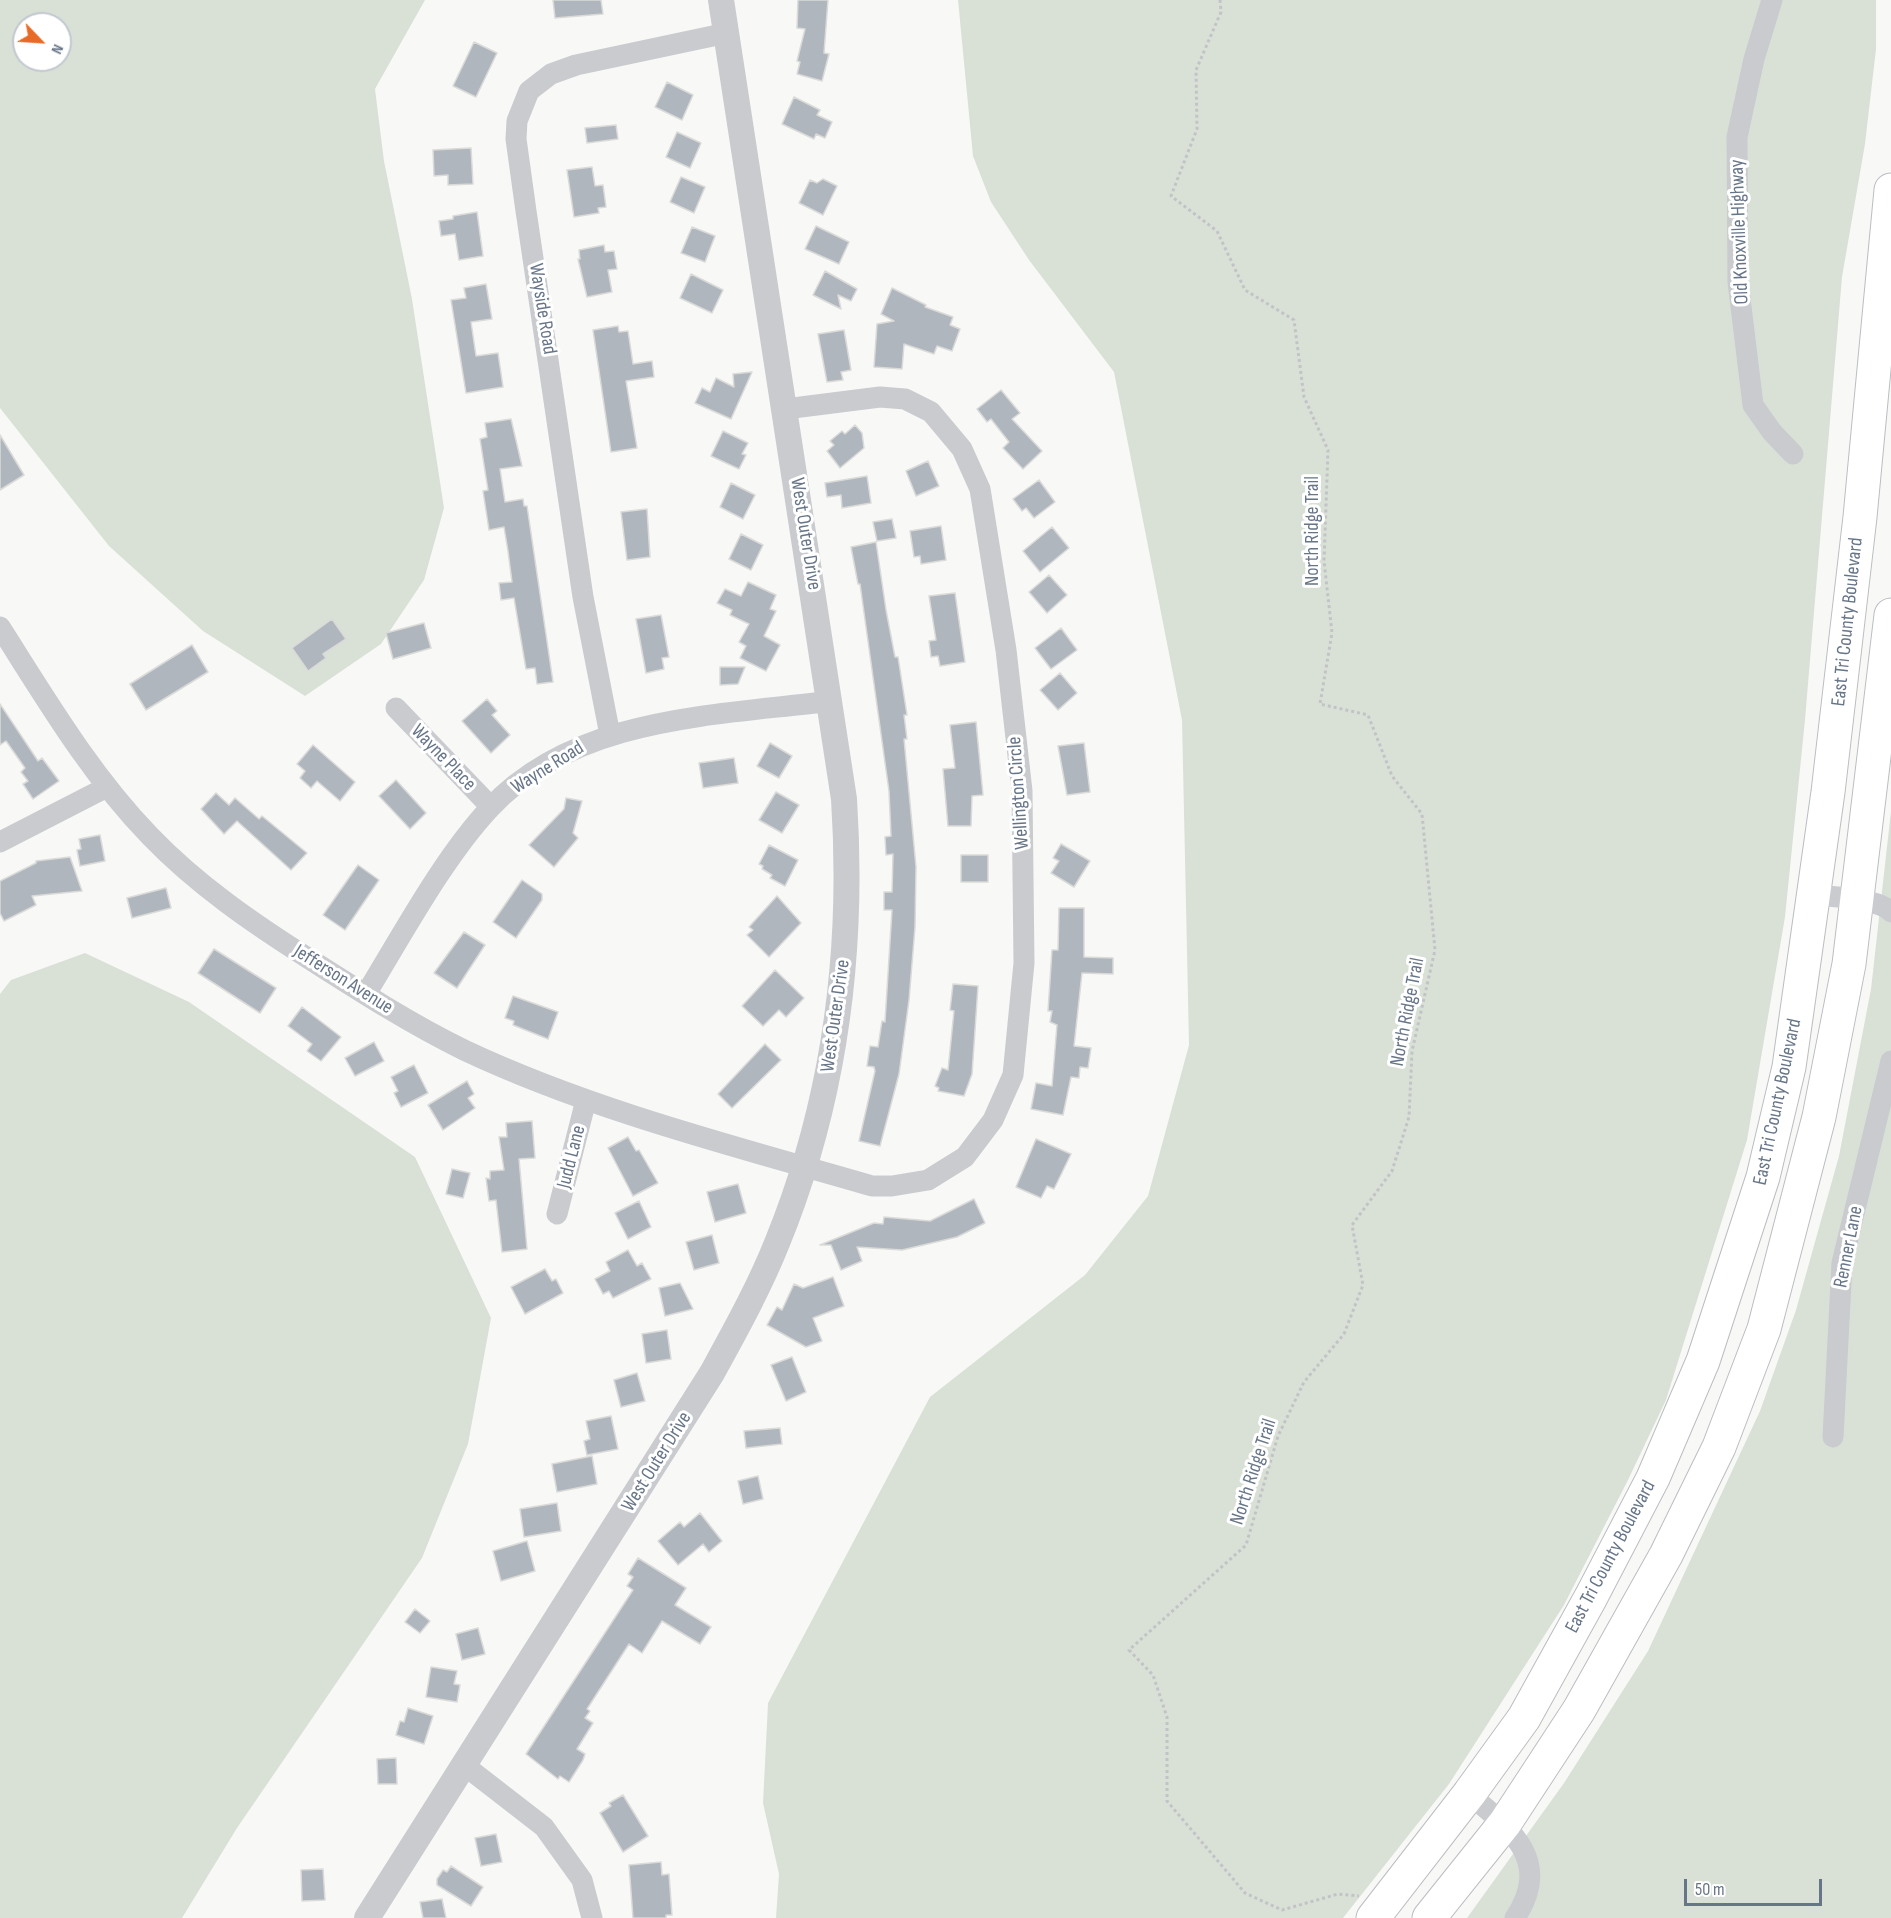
<!DOCTYPE html>
<style>
body{margin:0}
#map{position:relative;width:1891px;height:1918px;overflow:hidden;background:#f8f9f6;font-family:"Sofia Sans Condensed",sans-serif}
canvas{display:block}
.north{position:absolute;left:12px;top:12px;width:60px;height:60px;box-sizing:border-box;background:#fff;border:2px solid #c2c8cf;border-radius:50%;rotate:115deg;font-size:16px;font-weight:700;line-height:24px;text-align:center;color:#677588}
.north::after{content:'';display:block;margin:auto;width:21px;height:27px;background:#e76a28;clip-path:polygon(50% 0,100% 100%,50% 72%,0 100%)}
.scale{position:absolute;left:1684px;top:1879px;width:138px;height:27px;box-sizing:border-box;border:3px solid #677588;border-top:0;padding-left:8px;font-size:18px;line-height:21px;white-space:nowrap;color:#677588;-webkit-text-stroke:4px #fff;paint-order:stroke}
</style>
<div id="map">
<canvas width="1891" height="1918"></canvas>
<div class="north">N</div>
<div class="scale">50 m</div>
</div>
<script>
const c = document.querySelector('canvas').getContext('2d');
c.lineJoin = 'round';
function paint(path, color) { c.fillStyle = color; c.fill(path, 'evenodd'); }
function strokePath(path, color, width, dash) { c.strokeStyle = color; c.lineWidth = width; c.lineCap = dash ? 'butt' : 'round'; c.setLineDash(dash || []); c.stroke(path); }
function write(font, color, halo, rows, align = 'center') {
  c.font = font + ' "Sofia Sans Condensed",sans-serif'; c.lineWidth = 6; c.setLineDash([]); c.textBaseline = 'middle'; c.strokeStyle = halo; c.fillStyle = color; for (const [text, x, y, turn = 0] of rows) {
    c.save(); c.translate(x, y); c.rotate((+turn || 0) * Math.PI / 180); c.textAlign = isNaN(turn) ? turn : align; if (halo) c.strokeText(text, 0, 0); c.fillText(text, 0, 0); c.restore();
  }
}
const green = new Path2D(`
 M0,0H425L375,89L384,161L412,299L444,508L424,580L381,644L305,696L203,631L109,546L0,408ZM24,24H60V60H24Z
 M958,0H1876V49L1865,144L1842,277L1805,720L1785,917L1747,1140L1666,1400L1628,1480L1564,1605L1449,1784L1343,1918H776L779,1874L763,1803L768,1703L930,1397L1085,1275L1148,1196L1189,1045L1182,720L1114,372L1029,260L991,202L973,156Z
 M1891,811V1918H1467L1564,1783L1648,1651L1760,1411L1796,1310L1839,1156L1871,989Z
 M85,953L189,1002L415,1157L491,1318L468,1444L422,1558L237,1828L182,1918H0V994L11,980Z`);
const building = new Path2D(`
 M553,0H601L603,14L555,18Z
 M798,0H828L824,53L829,54L822,81L797,74L800,62L797,61L805,29L797,28Z
 M474,42L497,53L476,97L453,86Z
 M667,82L693,95L682,120L655,107Z
 M794,97L820,110L817,115L832,122L825,138L816,134L814,139L782,124Z
 M616,125L618,139L587,143L585,128Z
 M677,132L701,143L690,168L666,157Z
 M471,148L473,184L448,185V175L434,176L433,150Z
 M592,167L595,186L603,185L606,207L598,208L599,213L574,217L567,170Z
 M681,177L705,187L694,213L670,202Z
 M823,179L837,186L823,215L799,203L810,180L817,183Z
 M477,212L483,256L459,260L455,234L441,236L439,221L453,219V216Z
 M816,226L849,242L839,264L805,249Z
 M692,227L715,236L705,262L681,253Z
 M604,245L605,252L614,251L617,269L608,270L612,292L587,297L578,259H580L579,250Z
 M825,271L857,289L851,301L838,295L841,309L813,295Z
 M691,274L723,290L712,313L680,298Z
 M486,284L492,319L471,322L476,356L498,353L503,387L466,393L451,300L466,298L464,288Z
 M892,288L926,305L925,307L953,317L950,325L960,329L952,351L937,346L934,354L904,344L902,369L874,367L877,324L894,321L881,314Z
 M618,326L619,332L628,331L633,364L652,361L654,377L626,381L637,448L611,452L593,330Z
 M844,330L851,370L841,372L843,380L827,382L818,334Z
 M752,372L731,419L695,403L702,388L710,392L716,378L734,387L733,374Z
 M1001,390L1020,413L1012,419L1042,451L1023,469L1003,448L1009,442L991,419L987,422L977,409Z
 M511,419L522,466L500,469L505,502L523,499L524,506H527L553,682L537,684L535,668L526,669L514,598L501,600L499,583L512,582L508,551L504,527L489,530L483,491L488,490L480,439L487,437L485,423Z
 M855,425L862,433L864,448L840,468L827,451L834,445L830,441L842,431L845,434Z
 M723,431L748,443L742,454L746,455L739,469L711,456Z
 M0,435L24,475L0,490Z
 M928,461L939,486L916,496L906,471Z
 M867,476L871,503L842,508L841,495L827,497L825,483Z
 M1039,480L1055,502L1034,518L1026,508L1022,511L1013,499Z
 M731,483L755,495L743,519L720,507Z
 M647,509L650,557L627,560L621,512Z
 M892,519L896,538L877,541L873,522Z
 M941,526L946,560L921,564L920,556L914,557L910,531Z
 M1052,527L1069,548L1040,572L1023,551Z
 M741,534L763,545L751,570L729,559Z
 M876,542L886,610L895,657H898L907,715H904L907,739H904L916,867L915,927L909,1000L899,1074L880,1146L859,1141L875,1071L874,1067L867,1066L870,1046L878,1047L882,1021L885,1022L892,910H884V892H892L893,854L886,855L885,837L891,836L889,791L860,584H858L851,547Z
 M1049,575L1067,595L1047,613L1029,592Z
 M748,582L776,595L770,609L776,611L764,636L780,645L766,671L740,658L746,646L739,642L749,624L730,615L732,610L717,603L725,589L741,596Z
 M955,593L965,662L940,666L938,656L931,657L929,641L936,640L929,596Z
 M661,615L669,657L662,658L664,669L646,673L636,619Z
 M332,619L346,639L323,654L326,658L308,671L292,648Z
 M424,623L431,648L393,659L386,633Z
 M1061,628L1077,650L1051,669L1035,648Z
 M192,645L208,672L146,710L130,684Z
 M720,667H745L738,684L720,685Z
 M1060,673L1077,693L1058,710L1040,690Z
 M487,699L497,711L492,715L510,735L491,753L462,721Z
 M0,704L38,761L42,758L59,781L33,799L23,784L28,781L21,772L25,768L6,741L0,745Z
 M976,722L983,795L972,796L971,826H948L943,769L955,768L950,725Z
 M770,743L792,756L779,778L757,766Z
 M1084,743L1090,792L1067,795L1058,746Z
 M313,745L355,782L340,801L317,781L311,788L300,778L305,771L297,764Z
 M734,758L738,783L703,788L699,763Z
 M396,780L426,813L410,829L379,796Z
 M776,792L799,805L782,833L759,820Z
 M216,793L229,805L235,798L259,819L262,816L307,853L291,870L237,821L224,834L201,809Z
 M566,798L582,801L573,833L578,838L554,867L529,845L564,809Z
 M100,835L105,861L80,866L77,850L81,849L79,839Z
 M1061,844L1090,861L1074,887L1051,873L1059,861L1053,858Z
 M769,845L798,860L785,886L770,878L772,875L762,869L763,866L759,864Z
 M961,855H988V882H961Z
 M70,857L82,891L32,896L36,905L4,921L0,913V881L36,863V861Z
 M358,865L379,880L345,930L323,915Z
 M522,880L542,894V900L516,938L493,922Z
 M166,888L171,908L132,918L127,898Z
 M777,896L801,923L769,957L747,935L753,930L749,927Z
 M1059,908H1084V957L1113,958V974L1082,973L1074,1046L1091,1048L1088,1068L1080,1067L1079,1078L1071,1077L1063,1115L1031,1109L1036,1083L1052,1086L1057,1025L1050,1022L1052,1011H1048L1052,950H1058Z
 M464,932L485,945L457,988L434,973Z
 M214,949L276,988L260,1013L198,973Z
 M775,970L804,998L786,1017L779,1010L763,1026L742,1006Z
 M953,984L978,986L972,1074L964,1096L938,1091L939,1088L935,1086L942,1068L948,1070L954,1011L950,1010Z
 M513,996L558,1012L548,1039L513,1025L514,1021L505,1018Z
 M302,1007L341,1037L321,1061L307,1051L312,1044L288,1026Z
 M374,1042L384,1061L355,1076L345,1058Z
 M765,1044L781,1060L732,1108L718,1094Z
 M414,1065L428,1093L401,1107L394,1093L398,1091L391,1077Z
 M467,1081L474,1094L468,1098L475,1108L443,1130L428,1105Z
 M532,1121L535,1158L519,1159L527,1249L502,1252L496,1200L489,1201L486,1178L490,1179V1171L504,1170L499,1137H507L506,1123Z
 M628,1137L636,1151L639,1150L658,1183L633,1196L608,1148Z
 M1036,1139L1071,1154L1054,1189L1047,1186L1041,1198L1016,1187Z
 M452,1169L470,1173L463,1198L446,1194Z
 M738,1184L746,1213L715,1222L707,1192Z
 M974,1199L985,1223L957,1237L902,1250L857,1247L862,1261L841,1270L831,1245H820L874,1223L883,1224L884,1217L930,1221Z
 M639,1201L651,1227L628,1239L615,1213Z
 M712,1235L719,1263L694,1270L686,1242Z
 M628,1250L637,1266L642,1263L651,1279L613,1298L609,1291L603,1294L595,1279L610,1271L606,1262Z
 M545,1269L552,1281L556,1279L563,1293L525,1314L511,1287Z
 M833,1277L844,1306L813,1318L822,1341L806,1347L767,1325L777,1307L782,1310L794,1284L803,1288Z
 M680,1283L693,1309L665,1316L659,1288Z
 M667,1330L671,1359L646,1363L642,1334Z
 M792,1357L806,1392L786,1401L771,1365Z
 M637,1373L645,1401L621,1407L614,1380Z
 M611,1416L618,1449L587,1455L584,1441L590,1439L586,1421Z
 M780,1428L782,1444L746,1448L744,1431Z
 M592,1456L597,1484L557,1492L552,1464Z
 M758,1476L763,1499L743,1504L738,1481Z
 M557,1503L561,1531L524,1537L520,1509Z
 M700,1513L722,1541L709,1552L703,1544L678,1565L658,1541L680,1522L684,1527Z
 M527,1541L535,1571L501,1581L493,1551Z
 M638,1558L686,1588L675,1605L711,1627L700,1644L662,1621L642,1653L629,1644L587,1709L590,1711L585,1718L593,1723L577,1749L585,1754L583,1760L569,1782L560,1776L558,1779L526,1754L633,1590L627,1586L633,1577L628,1574Z
 M415,1609L430,1621L420,1633L405,1622Z
 M478,1628L485,1654L462,1660L456,1634Z
 M431,1667L457,1671L454,1684L460,1685L457,1702L426,1697Z
 M408,1708L433,1716L424,1744L396,1735L400,1721L404,1722Z
 M396,1758L397,1784H378L377,1759Z
 M623,1795L648,1836L623,1852L600,1813L611,1806L609,1803Z
 M496,1834L502,1862L481,1866L475,1838Z
 M661,1862L662,1875L669,1874L672,1915H666V1918H633L629,1865Z
 M451,1866L483,1887L471,1906L437,1885V1879L443,1870L447,1872Z
 M323,1869L325,1900L302,1901L301,1870Z
 M442,1899L446,1918H423L420,1902Z`);
const path = new Path2D(`
 M1220,0L1221,12L1196,70L1197,129L1171,196L1217,231L1245,290L1294,320L1304,397L1328,450L1324,561L1332,633L1320,704L1368,715L1392,776L1422,814L1435,950L1412,1051L1409,1117L1392,1171L1352,1225L1363,1285L1344,1334L1304,1382L1278,1436L1246,1545L1129,1650L1153,1675L1167,1717V1801L1245,1893L1282,1910L1338,1894L1359,1896`);
const minor = new Path2D(`
 M1772,0L1754,59L1737,137L1738,282L1753,405L1772,432L1793,454
 M0,627C46,699 90,774 150,836C197,885 254,924 311,960C361,992 411,1024 464,1050C591,1110 737,1147 872,1186H892L928,1180L965,1157L993,1120L1013,1075L1024,963L1022,791L1006,650L980,489L962,449L931,412L905,399L880,397L785,409
 M396,708L491,807
 M610,735L583,597L526,211L516,139L517,121L529,91L551,74L576,65L727,33
 M0,842L107,787
 M1815,895C1834,897 1879,898 1891,912
 M366,994C402,935 444,857 490,808C576,716 715,716 831,701
 M557,1214L586,1100
 M1833,1437L1842,1263L1891,1061
 M464,1765L544,1827L582,1880L592,1918
 M1469,1794C1511,1829 1553,1861 1515,1918`);
const tertiary = new Path2D(`
 M367,1918L712,1373C735,1331 759,1288 777,1243C835,1101 854,951 844,799L721,0`);
const trunk = new Path2D(`
 M1373,1918L1469,1794L1524,1718L1591,1597L1653,1478L1703,1361L1763,1177L1789,1067L1828,792L1860,517L1891,190
 M1429,1918L1505,1823L1579,1710L1666,1555L1719,1447L1764,1329L1819,1117L1849,964L1891,615`);
const streetNames = [
 ["Old Knoxville Highway",1740,232,-92],
 ["Wayside Road",542,309,81],
 ["North Ridge Trail",1313,531,-90],
 ["West Outer Drive",805,534,81],
 ["East Tri County Boulevard",1848,622,-84],
 ["Wayne Place",443,758,46],
 ["Wayne Road",548,768,-32],
 ["Wellington Circle",1019,793,-94],
 ["Jefferson Avenue",343,980,32],
 ["North Ridge Trail",1408,1012,-79],
 ["West Outer Drive",836,1016,-82],
 ["East Tri County Boulevard",1778,1102,-78],
 ["Judd Lane",572,1157,-76],
 ["Renner Lane",1849,1247,-79],
 ["West Outer Drive",657,1462,-58],
 ["North Ridge Trail",1254,1472,-72],
 ["East Tri County Boulevard",1611,1557,-62]
];
paint(green, '#d9e1d7');
paint(building, '#afb6bd');
strokePath(building, '#dadad8', 1.5);
strokePath(trunk, '#bbbdc1', 35);
strokePath(path, '#c2c3c6', 3, [3, 3]);
strokePath(minor, '#c9cbcf', 21);
strokePath(tertiary, '#c9cbcf', 26);
strokePath(trunk, '#fff', 33);
write('20px', '#677588', '#fff', streetNames);
</script>
